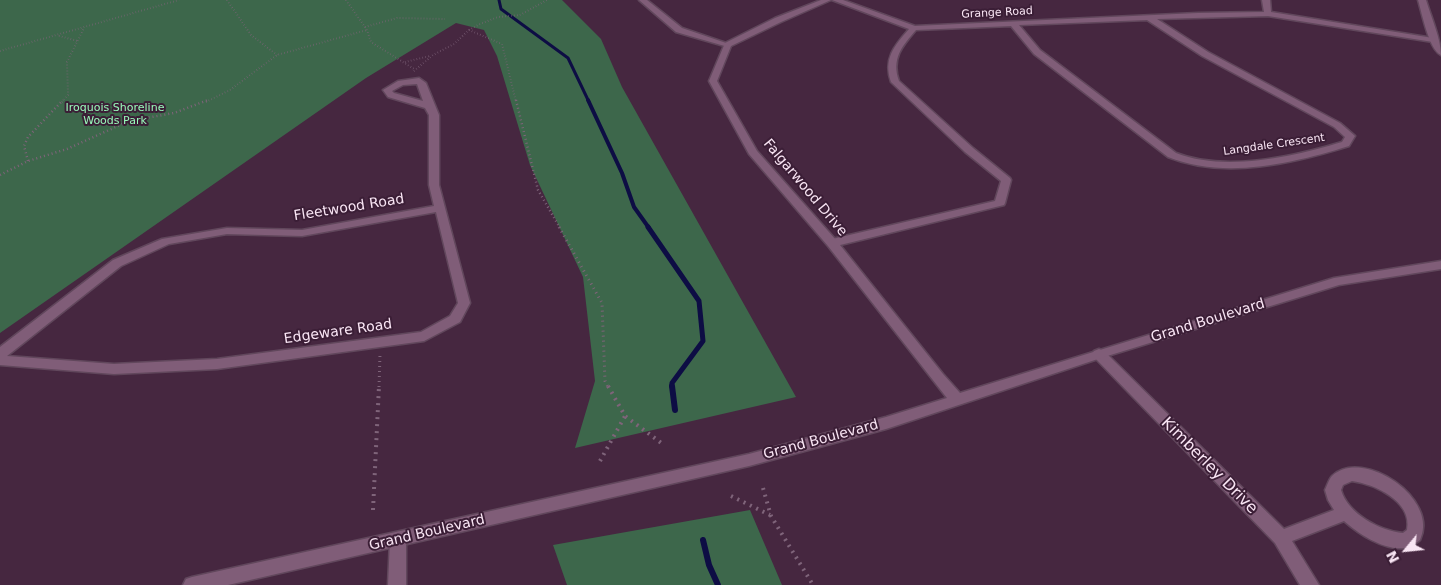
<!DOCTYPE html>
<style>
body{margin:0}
#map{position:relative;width:1441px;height:585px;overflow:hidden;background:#462740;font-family:"DejaVu Sans",sans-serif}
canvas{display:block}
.north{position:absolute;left:1381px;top:525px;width:50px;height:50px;-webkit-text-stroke:4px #3b1e36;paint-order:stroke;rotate:242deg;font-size:14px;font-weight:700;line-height:20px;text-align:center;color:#f9e5f4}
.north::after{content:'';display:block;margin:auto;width:18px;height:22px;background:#f9e5f4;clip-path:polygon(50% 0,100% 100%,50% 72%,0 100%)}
</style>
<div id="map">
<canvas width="1441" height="585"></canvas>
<div class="north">N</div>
</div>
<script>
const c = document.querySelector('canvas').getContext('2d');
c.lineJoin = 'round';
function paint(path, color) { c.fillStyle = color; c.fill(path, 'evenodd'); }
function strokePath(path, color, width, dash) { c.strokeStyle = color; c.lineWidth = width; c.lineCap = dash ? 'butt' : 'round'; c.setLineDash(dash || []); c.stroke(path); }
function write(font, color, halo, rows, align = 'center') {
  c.font = font + ' "DejaVu Sans",sans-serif'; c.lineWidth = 4; c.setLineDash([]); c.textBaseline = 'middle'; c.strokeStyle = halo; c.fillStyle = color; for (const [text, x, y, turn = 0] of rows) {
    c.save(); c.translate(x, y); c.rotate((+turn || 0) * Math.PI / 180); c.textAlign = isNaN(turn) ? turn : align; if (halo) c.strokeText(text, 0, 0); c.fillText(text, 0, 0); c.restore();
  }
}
const green = new Path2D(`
 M0,0H562L601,39L622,87L796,397L575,448L595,381L583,277L530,165L497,56L484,30L456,23L366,78L0,333Z
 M750,510L782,585H567L553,545Z`);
const streamFar3 = new Path2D(`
 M499,0L501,9L568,58L589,102`);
const streamFar2 = new Path2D(`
 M588,100L622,173L634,207L649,228`);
const streamFar1 = new Path2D(`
 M648,227L699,301L703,341L672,383V387`);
const stream = new Path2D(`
 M672,386L675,410
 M703,540L709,565L718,585`);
const pathFar3 = new Path2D(`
 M227,0L251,35L277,55
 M346,0L367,30L371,42L414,69
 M365,27L397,18L445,19
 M469,30L502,44L516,102
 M59,36L78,41
 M0,51L179,0
 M405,62L430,56
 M414,71L433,55L454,44L469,30L480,24L498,17L520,15L547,0
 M62,102L68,95L67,62L84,28
 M206,102L230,90L277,55L367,30`);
const pathFar2 = new Path2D(`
 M516,100L538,190L560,228
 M28,161L24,146L28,137L63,100
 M0,175L28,161L67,149L129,121L174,113L208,100`);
const pathFar1 = new Path2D(`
 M559,227L602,303L605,381L608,387
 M379,387L380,354`);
const path = new Path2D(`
 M608,386L625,416L664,445
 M600,461L625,416
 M763,488L771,516L813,585
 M731,496L770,515
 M373,510L379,386`);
const minor = new Path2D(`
 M639,0H647L682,28L732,45L728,47L676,32Z
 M832,0H843L915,26L1198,13L1264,12L1262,0H1270L1271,12L1433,38L1437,40L1433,42L1268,16L1157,19L1208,52L1340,123L1355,136L1349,146C1294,163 1225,180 1168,157L1034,54L1011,26L916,30C902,46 891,59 899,81L973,148L1010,178L1011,180L1005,203L1004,205L832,247L826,243L828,240L995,201L1001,181L965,152L891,82C883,59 894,46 909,29ZM1147,20L1202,56L1334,127L1345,137L1342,142C1293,157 1224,172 1176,153L1040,50L1019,25Z
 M419,78L426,83L439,115V185L470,303L460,322L424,341L217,369L114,374L0,365V347L113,260L162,239L227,228L302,230L434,206L429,185V115L425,108L388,97L383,90L398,81ZM417,84L423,101L394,93L392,91L403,85ZM436,212L458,303L450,316L421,332L217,359L114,364L7,356L121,266L169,244L227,234L302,236Z
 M1099,349L1104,351L1284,529L1334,510L1328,500L1325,490C1327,486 1329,479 1332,476C1363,447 1440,499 1420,540C1416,543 1411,547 1406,548C1384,551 1359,534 1344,521L1292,541L1319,585H1300L1275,543L1094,357L1092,354L1094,351ZM1352,481C1374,484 1413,501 1407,530L1403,533C1380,531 1348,514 1341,490L1343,485Z
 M398,532L404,535L406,540V585H388L390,540L392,535Z`);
const tertiary = new Path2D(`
 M821,0H831L781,22L731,46L717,81L757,151L836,240L943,374L960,393L1334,278L1441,261V269L1339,285L1104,357L886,429L749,466L228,585H183L186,579L192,577L749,454L886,417L947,398L828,246L749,154L709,81L725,43L775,18Z
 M1418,0H1426C1431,17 1441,39 1441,55C1429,50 1422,13 1418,0Z`);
const farStreetnames = [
 ["Grange Road",997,13,-3],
 ["Langdale Crescent",1274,145,-8]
];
const farParknames = [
 ["Iroquois Shoreline",115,108],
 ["Woods Park",115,121]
];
const streetNames = [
 ["Falgarwood Drive",805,188,50],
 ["Fleetwood Road",349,208,-9],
 ["Grand Boulevard",1208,321,-17],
 ["Edgeware Road",338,332,-8],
 ["Grand Boulevard",821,440,-15],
 ["Grand Boulevard",427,533,-13]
];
const nearStreetnames = [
 ["Kimberley Drive",1209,466,45]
];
paint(green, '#3d674b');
strokePath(streamFar3, '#0d0d44', 3);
strokePath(streamFar2, '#0d0d44', 4);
strokePath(streamFar1, '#0d0d44', 5);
strokePath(stream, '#0d0d44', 6);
strokePath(minor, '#61475c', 3);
strokePath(tertiary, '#61475c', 3);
strokePath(pathFar3, '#7f647a', 2, [0.5, 2.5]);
strokePath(pathFar2, '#7f647a', 2.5, [1, 3]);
strokePath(pathFar1, '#7f647a', 3, [1, 4]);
strokePath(path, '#7f647a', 4, [2, 5]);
paint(minor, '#805d78');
paint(tertiary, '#805d78');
write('11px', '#f9e5f4', '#3b1e36', farStreetnames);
write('11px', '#99faba', '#3b1e36', farParknames);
write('14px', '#f9e5f4', '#3b1e36', streetNames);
write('16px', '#f9e5f4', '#3b1e36', nearStreetnames);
</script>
